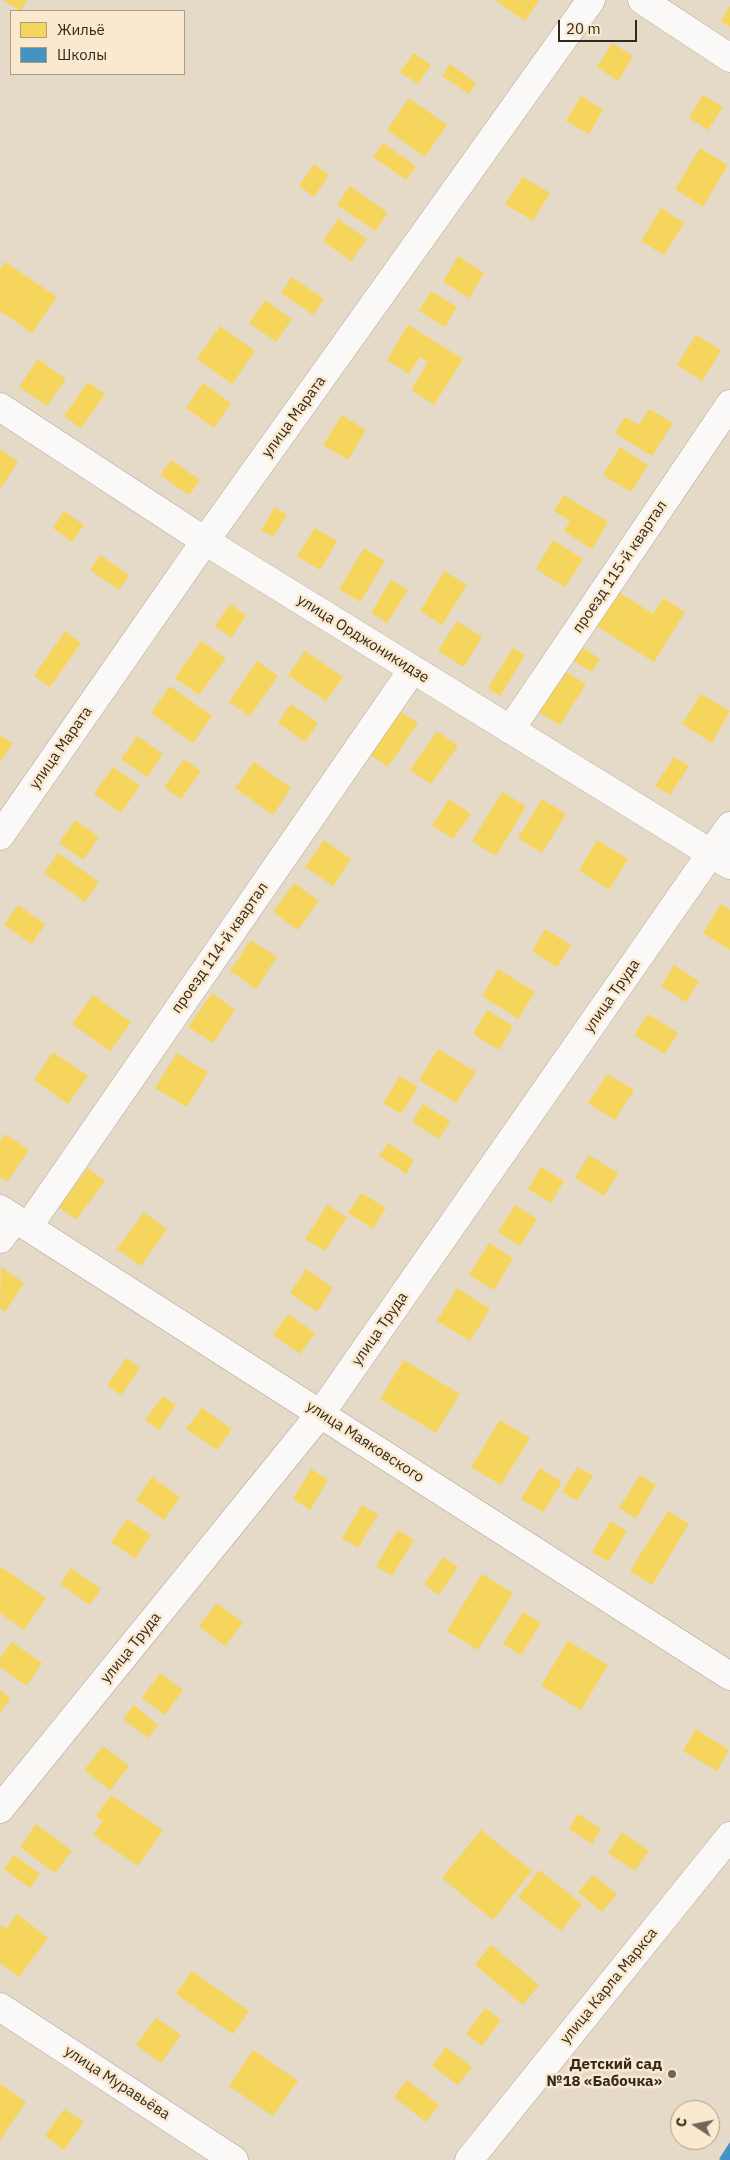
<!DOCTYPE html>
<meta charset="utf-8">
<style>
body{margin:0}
#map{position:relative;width:730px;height:2160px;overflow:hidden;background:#e5d9c8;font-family:"IBM Plex Sans",sans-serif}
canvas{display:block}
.legend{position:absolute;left:10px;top:10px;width:175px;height:65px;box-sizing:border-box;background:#fbe9cf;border:1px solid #ab9c88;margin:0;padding:6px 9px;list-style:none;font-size:15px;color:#32291d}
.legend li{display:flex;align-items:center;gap:10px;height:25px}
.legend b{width:25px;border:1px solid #ab9c88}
.north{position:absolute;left:670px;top:2100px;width:50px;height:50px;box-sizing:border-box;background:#fbe9cf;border:1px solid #ab9c88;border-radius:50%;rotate:281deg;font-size:14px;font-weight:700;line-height:20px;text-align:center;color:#32291d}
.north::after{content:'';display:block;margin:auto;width:18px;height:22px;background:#716759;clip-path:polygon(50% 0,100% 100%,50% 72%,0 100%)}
.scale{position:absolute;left:558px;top:20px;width:79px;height:22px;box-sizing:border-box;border:2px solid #32291d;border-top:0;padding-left:6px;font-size:15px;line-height:18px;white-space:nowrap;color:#32291d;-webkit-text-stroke:4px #fbe9cf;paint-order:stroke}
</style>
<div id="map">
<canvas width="730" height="2160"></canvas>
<ul class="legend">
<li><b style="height:14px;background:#f6d55c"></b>Жильё</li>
<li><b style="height:14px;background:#4393c3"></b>Школы</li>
</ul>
<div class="north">С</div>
<div class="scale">20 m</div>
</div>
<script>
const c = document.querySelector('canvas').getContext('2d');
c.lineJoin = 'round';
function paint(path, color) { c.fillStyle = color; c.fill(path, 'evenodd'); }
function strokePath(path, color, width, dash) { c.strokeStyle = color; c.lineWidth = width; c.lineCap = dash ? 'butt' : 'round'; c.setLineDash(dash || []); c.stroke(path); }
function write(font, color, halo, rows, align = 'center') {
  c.font = font + ' "IBM Plex Sans",sans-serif'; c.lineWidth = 5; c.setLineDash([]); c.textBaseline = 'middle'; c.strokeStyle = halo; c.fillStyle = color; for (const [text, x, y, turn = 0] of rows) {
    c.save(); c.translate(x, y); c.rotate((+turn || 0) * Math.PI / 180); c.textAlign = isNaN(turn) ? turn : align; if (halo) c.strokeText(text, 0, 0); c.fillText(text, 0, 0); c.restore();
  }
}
const homes = new Path2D(`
 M3,0H28L20,11Z
 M495,0H539L525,21Z
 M730,6V27L721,21Z
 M612,43L633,56L618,81L597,67Z
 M414,53L431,65L418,84L400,72Z
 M450,64L476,83L469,94L442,76Z
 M703,95L723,107L708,130L689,118Z
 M581,96L603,110L589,134L566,121Z
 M409,98L447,125L425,157L387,130Z
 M383,143L416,166L406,180L373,157Z
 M700,148L728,165L703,207L675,189Z
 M314,164L329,175L314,197L299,186Z
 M523,177L550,193L533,221L505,204Z
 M350,186L388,213L375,231L337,205Z
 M661,208L684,223L664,255L641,241Z
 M338,219L367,239L351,261L323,241Z
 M458,256L484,273L469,298L443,282Z
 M5,262L57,297L32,333L0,311V269Z
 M292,277L324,299L313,315L281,293Z
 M431,291L457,307L445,327L419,311Z
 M265,300L292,319L276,342L249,323Z
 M408,325L463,359L434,405L411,390L428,362L420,357L409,374L387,360Z
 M220,326L255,351L232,384L197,359Z
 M696,335L721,350L702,381L677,365Z
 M38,359L66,379L47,406L19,387Z
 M88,382L105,394L81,428L64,416Z
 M203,383L231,403L214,428L186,408Z
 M649,409L673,423L652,456L615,433L625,417L639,425Z
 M342,415L366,430L348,460L323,445Z
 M620,447L648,465L631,492L603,475Z
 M0,449L18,462L0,489Z
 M171,460L200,480L189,495L160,475Z
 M564,495L608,522L592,549L564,531L570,521L554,511Z
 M275,507L287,515L273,537L261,530Z
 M64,511L84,525L72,542L53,528Z
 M315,528L337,541L320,570L297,556Z
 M553,540L583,559L565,587L536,569Z
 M364,548L385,561L360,602L339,589Z
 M100,555L129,575L119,590L90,570Z
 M444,571L467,585L442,625L420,611Z
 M391,580L408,590L387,623L371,613Z
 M614,589L653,614L663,598L685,612L654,662L593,624Z
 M230,604L246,615L231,638L215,626Z
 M457,621L482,637L464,667L438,651Z
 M65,631L81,643L50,687L34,676Z
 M201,641L226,658L199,695L175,678Z
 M577,644L600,659L592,672L569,658Z
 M513,648L525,655L500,696L488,688Z
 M305,651L343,677L326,701L288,675Z
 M257,661L278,676L250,716L229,702Z
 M560,668L586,684L560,725L535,710Z
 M170,686L212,716L193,743L151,713Z
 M701,694L730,711L712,743L682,724Z
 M291,704L318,723L305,742L278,723Z
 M393,707L418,723L388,767L364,751Z
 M437,731L458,746L431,784L410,770Z
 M0,735L13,744L0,762Z
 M137,736L163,754L147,777L121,759Z
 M674,757L689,766L670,795L655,786Z
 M184,759L201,771L181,799L164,787Z
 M254,762L291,788L273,815L235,788Z
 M113,767L140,786L121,813L94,794Z
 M502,792L526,806L496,856L472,841Z
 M449,799L471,814L453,839L432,825Z
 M542,799L566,814L542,853L518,838Z
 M75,820L99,837L83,860L59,843Z
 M324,840L351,859L333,886L305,867Z
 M597,840L628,859L609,890L579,870Z
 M58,853L99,882L85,902L44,873Z
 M294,883L319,901L298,930L273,912Z
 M721,904L730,910V950L703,933Z
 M18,905L45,924L32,944L4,925Z
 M545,929L571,945L557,967L532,951Z
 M251,940L277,957L256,989L230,971Z
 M674,965L699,981L686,1002L661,986Z
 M498,969L535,992L518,1019L482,996Z
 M212,993L235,1010L213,1043L188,1027Z
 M93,995L131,1022L110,1051L72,1024Z
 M487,1010L513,1026L499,1050L473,1034Z
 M648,1014L678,1033L665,1054L634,1035Z
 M438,1049L476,1072L456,1103L419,1080Z
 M53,1052L88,1076L68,1104L34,1080Z
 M177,1053L208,1072L187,1107L155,1088Z
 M607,1074L634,1090L615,1120L588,1103Z
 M400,1076L418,1087L401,1114L383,1103Z
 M423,1104L450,1121L439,1139L412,1122Z
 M5,1134L29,1150L7,1182L0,1177V1141Z
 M388,1143L414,1160L406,1174L379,1156Z
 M589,1155L618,1173L604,1196L575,1178Z
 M541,1167L564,1181L551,1203L528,1189Z
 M88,1168L105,1181L76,1220L59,1207Z
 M361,1193L386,1208L373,1229L348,1213Z
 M327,1205L347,1217L325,1251L305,1239Z
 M515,1205L537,1219L520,1246L498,1232Z
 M144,1212L167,1229L141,1266L117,1249Z
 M489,1243L513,1258L494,1290L469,1275Z
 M1,1267L24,1283L5,1312L0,1308Z
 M306,1269L333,1288L317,1312L290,1293Z
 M457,1288L490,1309L470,1341L437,1321Z
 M288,1314L315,1333L300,1354L273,1335Z
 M126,1358L140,1368L121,1395L107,1386Z
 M404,1360L460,1394L436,1433L380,1399Z
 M163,1396L176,1405L159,1430L145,1420Z
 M202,1408L232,1429L217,1450L186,1429Z
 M500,1420L530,1438L501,1485L471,1467Z
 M577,1467L593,1476L577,1501L562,1492Z
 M540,1468L562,1482L543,1512L521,1499Z
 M311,1469L328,1480L310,1510L293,1499Z
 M640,1475L656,1485L636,1519L619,1508Z
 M152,1477L180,1497L164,1520L136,1500Z
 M362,1505L378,1515L358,1548L342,1538Z
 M668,1511L689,1524L652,1585L630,1571Z
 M127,1519L151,1535L135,1559L111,1542Z
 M611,1521L627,1531L608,1562L592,1552Z
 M398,1530L414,1540L392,1576L376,1566Z
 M443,1557L458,1567L439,1595L424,1584Z
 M0,1566L46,1598L24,1630L0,1613Z
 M71,1568L101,1589L90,1605L60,1584Z
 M482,1574L513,1593L478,1650L447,1631Z
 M217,1603L243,1623L225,1646L199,1626Z
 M523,1612L541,1623L521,1655L503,1644Z
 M568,1641L608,1665L581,1710L541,1686Z
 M12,1642L42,1663L27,1686L0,1667V1658Z
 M160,1673L183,1690L165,1715L142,1698Z
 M0,1690L10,1698L0,1713Z
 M134,1705L158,1725L148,1738L123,1719Z
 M696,1729L729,1750L717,1771L683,1751Z
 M103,1746L129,1766L110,1790L84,1770Z
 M111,1795L163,1830L138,1866L93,1835L103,1821L96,1816Z
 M578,1814L601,1829L592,1844L569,1829Z
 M36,1824L72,1851L55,1873L20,1847Z
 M481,1830L532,1871L493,1920L442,1878Z
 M622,1832L649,1851L635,1871L608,1853Z
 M14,1855L40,1874L30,1888L4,1869Z
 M539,1870L582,1904L561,1931L518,1897Z
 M593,1875L617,1894L602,1912L578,1892Z
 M17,1914L48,1938L19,1977L0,1963V1925L6,1929Z
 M491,1945L539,1985L523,2005L475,1965Z
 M192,1971L249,2011L233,2034L176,1994Z
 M485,2008L501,2020L482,2046L466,2034Z
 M156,2018L181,2035L161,2063L136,2045Z
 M446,2047L472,2067L458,2085L432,2066Z
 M253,2050L298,2081L273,2116L229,2086Z
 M407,2080L439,2105L426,2122L394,2097Z
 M0,2084L26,2102L0,2140Z
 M64,2109L84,2122L64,2150L45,2136Z`);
const schools = new Path2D(`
 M730,2142V2160H721L719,2159Z`);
const minor = new Path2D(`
 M642,0L730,58
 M0,407L205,541L730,865
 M510,730L730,404
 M0,836L205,541L591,0
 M0,1209L730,1676
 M28,1227L413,669
 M0,1239L15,1219
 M0,1809L321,1413L730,826
 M0,2007L234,2160
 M469,2160L730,1836`);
const markers = [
 [672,2074,5,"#716759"]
];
const streetNames = [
 ["улица Марата",294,417,-54],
 ["проезд 115-й квартал",620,567,-56],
 ["улица Орджоникидзе",363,639,32],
 ["улица Марата",61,748,-55],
 ["проезд 114-й квартал",220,948,-55],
 ["улица Труда",612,996,-55],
 ["улица Труда",380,1329,-55],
 ["улица Маяковского",365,1442,33],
 ["улица Труда",131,1648,-51],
 ["улица Карла Маркса",609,1986,-51],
 ["улица Муравьёва",117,2083,33]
];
const poiNames = [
 ["Детский сад",662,2065],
 ["№18 «Бабочка»",662,2082]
];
paint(homes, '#f6d55c');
paint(schools, '#4393c3');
strokePath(minor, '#b1a79a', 29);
strokePath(minor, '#fbf9f7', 28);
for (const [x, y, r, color] of markers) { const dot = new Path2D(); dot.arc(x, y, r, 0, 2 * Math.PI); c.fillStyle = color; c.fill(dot); strokePath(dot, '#fbe9cf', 2); }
write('15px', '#32291d', '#fbe9cf', streetNames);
write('bold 15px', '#32291d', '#fbe9cf', poiNames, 'right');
</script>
